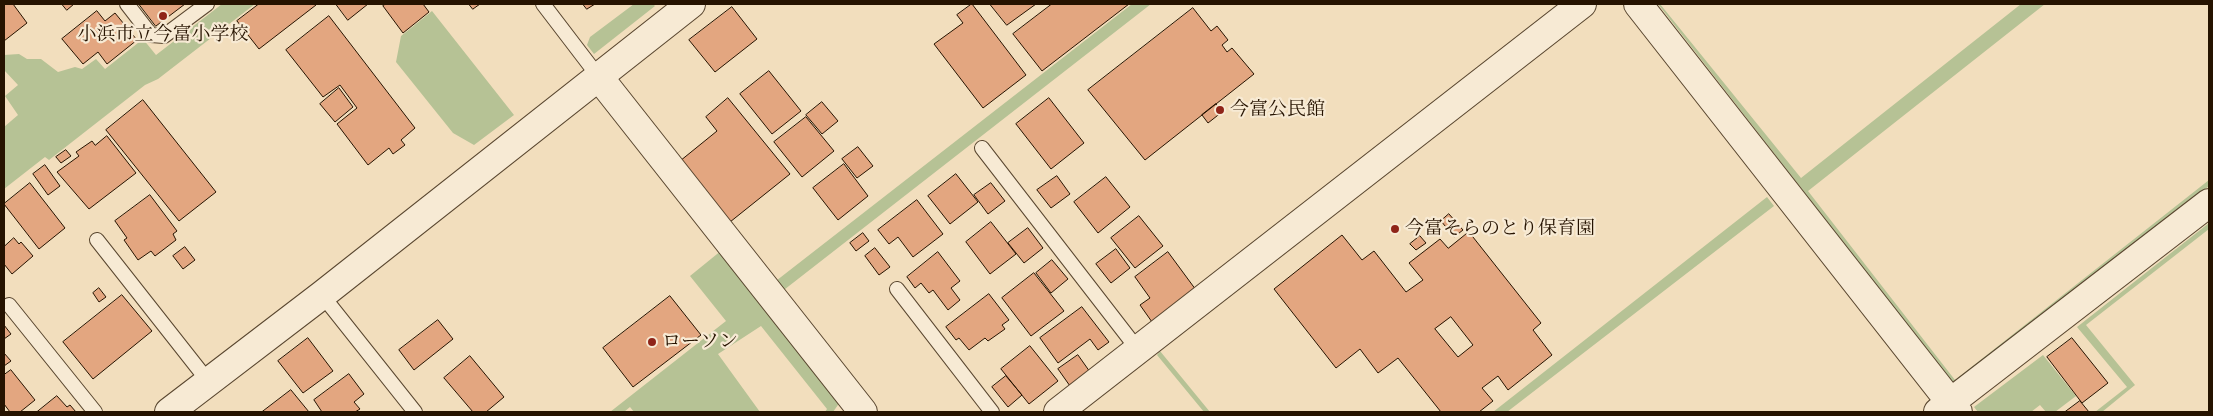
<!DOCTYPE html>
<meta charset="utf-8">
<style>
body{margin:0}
#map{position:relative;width:2213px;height:416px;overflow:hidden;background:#f2debd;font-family:Alegreya,serif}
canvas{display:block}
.frame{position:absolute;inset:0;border:5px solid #261300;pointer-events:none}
</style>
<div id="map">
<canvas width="2213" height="416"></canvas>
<div class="frame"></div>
</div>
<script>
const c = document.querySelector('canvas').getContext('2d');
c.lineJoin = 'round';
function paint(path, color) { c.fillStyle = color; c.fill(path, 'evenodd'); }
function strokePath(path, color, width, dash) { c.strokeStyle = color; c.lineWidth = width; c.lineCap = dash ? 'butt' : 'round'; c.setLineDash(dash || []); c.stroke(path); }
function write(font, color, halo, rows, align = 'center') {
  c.font = font + ' Alegreya,"Noto Serif JP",serif'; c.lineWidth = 4.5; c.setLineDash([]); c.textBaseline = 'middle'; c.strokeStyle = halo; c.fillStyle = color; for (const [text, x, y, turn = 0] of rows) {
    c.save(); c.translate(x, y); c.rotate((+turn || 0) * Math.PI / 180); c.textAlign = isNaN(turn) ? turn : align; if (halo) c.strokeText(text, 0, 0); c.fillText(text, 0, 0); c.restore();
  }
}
const green = new Path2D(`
 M222,4H255L158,79L145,85L49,160L45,157L4,189V127L18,115L5,96L18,85L4,70V55L19,54L27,59H41L58,72L75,67L82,69L96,59L105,69L143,39L156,55Z
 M634,4H653L655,6L594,54L587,45L590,37Z
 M1132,4H1151L780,293L772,284Z
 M1658,4H1660L1801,178L2021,4H2045L1808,191L1955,380L2209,180V186L1954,385Z
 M432,11L514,115L474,145L453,133L396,62L401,36Z
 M1767,197L1774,206L1507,412H1493Z
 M2209,223V229L2086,325L2135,385L2102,412H2095L2127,387L2077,327Z
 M722,250L840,402L833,412H825L827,409L761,326L718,354L760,412H634L630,407L624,412H610L726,321L690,276Z
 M1160,351L1210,412H1204L1157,355Z
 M2043,355L2076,396L2055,412H2046L2040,405L2031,412H1978L1974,407Z`);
const building = new Path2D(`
 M4,4H13L27,23L4,41Z
 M62,4H74L67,10Z
 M139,4H185L156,26Z
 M259,4H315L316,5L259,49L237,21Z
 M336,4H368L348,20Z
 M386,4H423L429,12L403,33L383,6Z
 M469,4H480L473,9Z
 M583,4H595L587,9Z
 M972,4L1026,75L983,108L934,44L963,23L957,15Z
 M990,4H1036L1007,25Z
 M1052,4H1129L1042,71L1013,34Z
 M732,7L757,39L715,72L689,40Z
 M1193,8L1211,31L1217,26L1228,40L1222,45L1227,52L1232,48L1254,74L1145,160L1088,90Z
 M97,11L105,21L115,13L137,40L107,64L98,52L83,64L62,39Z
 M329,16L415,128L401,140L405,145L393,154L389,148L368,165L337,124L357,108L340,85L323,97L286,50Z
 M769,71L801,111L772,134L740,94Z
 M339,88L353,107L335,122L320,104Z
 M728,98L790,174L730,222L680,161L717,131L706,117Z
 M1049,98L1084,143L1051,169L1016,124Z
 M143,100L216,192L179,221L106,130Z
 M822,102L838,121L822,134L806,115Z
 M1216,104L1222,112L1208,123L1202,115Z
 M806,117L834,151L802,177L774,142Z
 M107,136L136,173L89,209L57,172L79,156L76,152L92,141L95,145Z
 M858,147L873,166L857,178L842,159Z
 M66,150L71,156L61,163L56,157Z
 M844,164L868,196L838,220L813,188Z
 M45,165L60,186L48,195L33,174Z
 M956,174L978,202L950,224L928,196Z
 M1057,176L1070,194L1051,208L1037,190Z
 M1106,177L1130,207L1098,233L1074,202Z
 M30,183L65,228L39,249L4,204Z
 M991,183L1005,201L988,214L974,195Z
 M150,195L177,231L173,234L176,240L155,256L151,251L138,260L124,240L127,238L115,221Z
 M917,200L943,234L913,257L898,237L889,244L878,230Z
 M1449,214L1463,230L1454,237L1441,221Z
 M1139,216L1163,246L1135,268L1111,238Z
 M991,222L1016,254L990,274L966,242Z
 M1028,228L1043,248L1024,263L1008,243Z
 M1469,232L1541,323L1533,330L1552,355L1508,390L1498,376L1482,388L1493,401L1479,412H1441L1398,358L1378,373L1360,349L1336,368L1274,289L1342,235L1362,260L1374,251L1406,292L1423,280L1409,263L1440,239L1448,248ZM1451,317L1473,345L1458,357L1435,329Z
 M863,233L869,241L856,251L850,243Z
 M1420,236L1426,243L1416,250L1410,244Z
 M14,238L19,244L21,242L33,256L12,274L4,264V247Z
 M185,247L195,260L183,269L173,256Z
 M875,248L890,267L879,275L865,256Z
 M1116,249L1130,268L1111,283L1096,264Z
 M938,252L960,281L951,288L960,300L948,310L933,290L929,293L921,283L915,288L907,277Z
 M1168,252L1196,290L1152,322L1140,305L1150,298L1135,277Z
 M1052,260L1068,279L1051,293L1036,273Z
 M1034,273L1064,311L1031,336L1002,298Z
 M99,288L106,297L99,302L93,293Z
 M989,294L1009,320L1002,325L1005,329L988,341L985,338L969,350L959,338L956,340L946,327Z
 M122,295L152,331L93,379L63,342Z
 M670,296L701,335L633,387L603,348Z
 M1082,307L1109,342L1098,350L1090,339L1058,363L1040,338Z
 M438,320L453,339L414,370L399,350Z
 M4,325L11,334L4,339Z
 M308,338L333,371L303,393L278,361Z
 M2072,338L2108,383L2082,403L2047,357Z
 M1030,346L1058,381L1029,404L1001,369Z
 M4,353L11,361L4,366Z
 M1078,355L1090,372L1070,386L1058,369Z
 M470,356L504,397L486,412H473L444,378Z
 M11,370L35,400L20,412H10L4,404V375Z
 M349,374L364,394L354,402L360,409L355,412H322L314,400Z
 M1006,376L1022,395L1008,407L992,387Z
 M291,390L309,412H262Z
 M57,396L67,407L70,405L76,412H37Z
 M2080,401L2089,412H2065Z`);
const service = new Path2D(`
 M127,4L151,35L164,36L207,4
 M543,4L598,76
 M982,148L1139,351
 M97,240L208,381
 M897,289L992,412
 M322,295L415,412
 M9,305L95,412`);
const minor = new Path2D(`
 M1638,4L1958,412
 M598,76L863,412
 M1058,412L1582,4
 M1938,412L2209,203`);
const tertiary = new Path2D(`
 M169,412L322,295L691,4`);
const markers = [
 [163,16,5,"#8f2418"],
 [1220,110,5,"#8f2418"],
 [1395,229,5,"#8f2418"],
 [652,342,5,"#8f2418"]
];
const poiNames = [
 ["小浜市立今富小学校",163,35,"center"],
 ["今富公民館",1230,110],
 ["今富そらのとり保育園",1405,229],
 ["ローソン",662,342]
];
paint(green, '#b6c295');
paint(building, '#e3a680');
strokePath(building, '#261300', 1);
strokePath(service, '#59462f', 16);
strokePath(minor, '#59462f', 30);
strokePath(tertiary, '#59462f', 30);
strokePath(service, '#f7ead4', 14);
strokePath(minor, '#f7ead4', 28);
strokePath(tertiary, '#f7ead4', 28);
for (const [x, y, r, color] of markers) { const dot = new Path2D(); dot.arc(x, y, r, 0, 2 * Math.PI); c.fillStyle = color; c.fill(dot); strokePath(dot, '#f7ead4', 2); }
write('19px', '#261300', '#f7ead4', poiNames, 'left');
</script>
